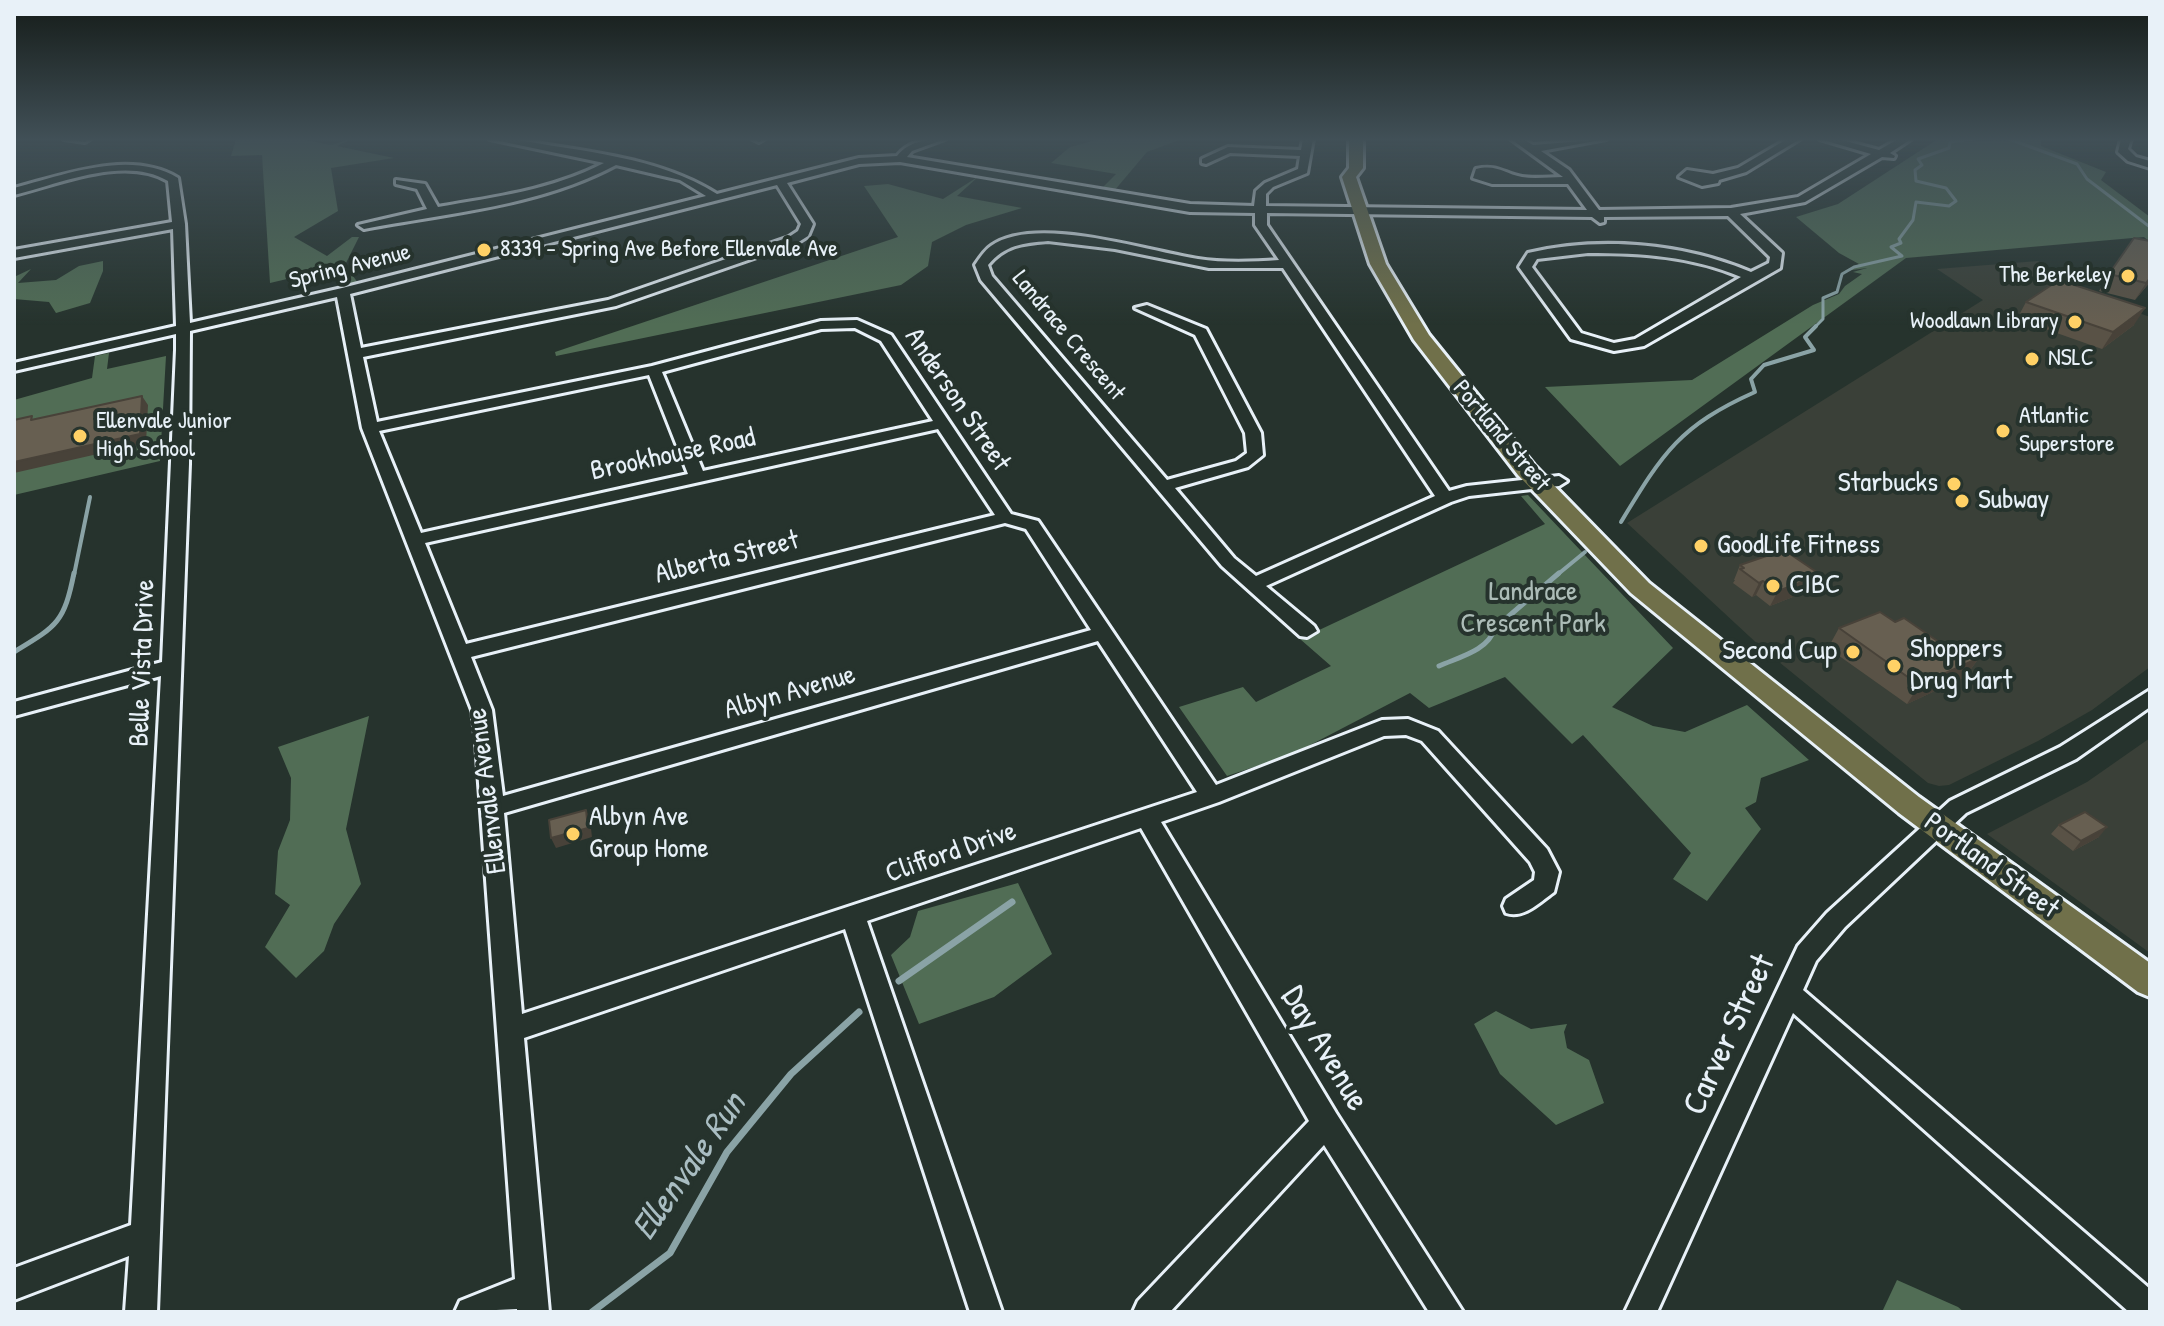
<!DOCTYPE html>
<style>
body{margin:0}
#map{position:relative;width:2164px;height:1326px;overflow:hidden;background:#26332d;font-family:"Patrick Hand",sans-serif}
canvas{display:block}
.frame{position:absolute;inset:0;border:16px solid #e8f1f8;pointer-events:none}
</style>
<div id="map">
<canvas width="2164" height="1326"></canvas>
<div class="frame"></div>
</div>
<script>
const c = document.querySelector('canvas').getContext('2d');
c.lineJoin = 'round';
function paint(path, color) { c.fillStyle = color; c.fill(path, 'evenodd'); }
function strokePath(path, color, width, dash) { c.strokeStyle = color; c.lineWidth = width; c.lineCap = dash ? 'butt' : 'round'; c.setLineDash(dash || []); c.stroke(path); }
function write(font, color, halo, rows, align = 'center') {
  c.font = font + ' "Patrick Hand",sans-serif'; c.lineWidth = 8; c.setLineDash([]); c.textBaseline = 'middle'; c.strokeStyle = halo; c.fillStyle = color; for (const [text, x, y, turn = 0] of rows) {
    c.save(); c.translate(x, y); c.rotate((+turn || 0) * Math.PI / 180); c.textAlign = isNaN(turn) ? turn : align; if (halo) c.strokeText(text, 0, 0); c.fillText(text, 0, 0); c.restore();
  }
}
const built = new Path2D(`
 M2038,261L2072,289L2150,317V667L2092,710L2038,741L1949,785L1939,786L1928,783L1763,649L1627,523L1983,300L1937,269Z
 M2150,738V953L1987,834L2087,782Z`);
const green = new Path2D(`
 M236,139H300L331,145L352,139L337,146L394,158L331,168L338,211L294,237L327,256L352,237H359L345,265L358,283L350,285L338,267L270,283L262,155L231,156Z
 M1100,139H1182L1147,152L1114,191L1101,189L1116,174L1051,163L1070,147Z
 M1938,139H1968L1961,142L2041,139V146L2106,172L2101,180L2150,217V225L2118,202L2150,228V242L2144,237L1906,258L1620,466L1545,387L1692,380L1813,305L1839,294L1845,286L1862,274L1853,272L1867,268L1845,271L1859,264L1839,253L1796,217L1838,204Z
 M979,176L957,196L1022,208L966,225L932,242L928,266L901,285L556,356L555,352L898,237L864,186L888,184L943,199Z
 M103,261V271L90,303L56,313L49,302L14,299V277L31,269L18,283L56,280L79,266Z
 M109,353L107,369L166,356L160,461L14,495V400L92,378L95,356Z
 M1528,495L1673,648L1612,707L1653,726L1685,732L1747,705L1809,760L1761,778L1756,802L1745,808L1761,829L1707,901L1673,879L1691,853L1583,735L1572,744L1505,677L1429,708L1410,693L1293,754L1227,776L1179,707L1243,687L1256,702L1331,666L1300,639L1545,524L1521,496Z
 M369,716L346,829L361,884L334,924L324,951L296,978L265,947L290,905L275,894L278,851L290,820L291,778L278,747Z
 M1018,883L1052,954L994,997L919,1024L891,955L910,937L918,911Z
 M1496,1011L1531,1029L1567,1024L1564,1032L1567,1048L1589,1060L1604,1103L1556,1125L1500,1074L1474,1024Z
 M1897,1280L1958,1307L1964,1312H1882Z`);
const streamFar3 = new Path2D(`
 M2009,139L2077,164L2087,179L2150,227
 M1814,328L1823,319V298L1837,292L1842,274L1854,267L1902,256L1891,247L1901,243L1899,239L1913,220L1916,202L1949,206L1956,201L1946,188L1916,181L1915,170L1922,165L1918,159L1949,148L1950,142L1975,139`);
const streamFar2 = new Path2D(`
 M1621,522C1663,453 1679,426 1755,392L1751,379L1764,365L1814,350L1805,337L1816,326
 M74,575L90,497
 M1557,575L1585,552`);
const streamFar1 = new Path2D(`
 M14,652C57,626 64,623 74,573
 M1439,666C1459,657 1488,651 1495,628L1559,573`);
const stream = new Path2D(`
 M899,981L1012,902
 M592,1312L670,1253L727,1152L791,1074L859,1012`);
const minor = new Path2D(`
 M64,139H90L85,142Z
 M490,139H513C582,152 657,156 717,194L859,158L897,156C909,141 927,139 945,139L912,151L907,157L1190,204L1254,206L1256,191L1265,183L1298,169L1300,156L1230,153L1206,164L1202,163V159L1228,147L1301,150L1303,139H1313L1307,173L1273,187L1266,194V206L1587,210L1568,184H1492L1473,178L1476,169C1498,164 1504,174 1522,177C1535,179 1550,177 1563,177L1511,139H1523L1533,145L1606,139L1541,151L1569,170L1599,210L1731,208L1798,197L1871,154L1820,139H1838L1879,150L1898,139H1911L1890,153L1895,156L1894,158L1882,157L1805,202L1740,214L1782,253L1780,268L1644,346L1614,351L1571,339L1519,267L1528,253C1600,236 1683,243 1751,272L1769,263L1770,257L1728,216L1604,217V222L1600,223L1592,217L1267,213V225L1449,491L1467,486L1559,476L1567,481L1559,486L1469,496L1451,502L1266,586L1314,626L1317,631L1307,637L1300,636L1222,566L981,280L975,265C979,259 985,250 991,246C1035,214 1147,251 1198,259C1224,263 1252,262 1279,260L1255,225V213L1190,212L900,162L859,164L787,183L813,224L808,236L797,243L616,306L363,357L377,422L652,366L821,321L857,320L891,335L1011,514L1038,521L1216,785L1382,720L1408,719L1438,731L1547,849L1559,872L1554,892C1540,902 1524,919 1506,913L1503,906L1506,899L1534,880L1535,872L1530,862L1422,741L1406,735L1384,736L1219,802L1161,822L1336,1113L1463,1312H1429L1324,1145L1170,1312H1133L1138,1301L1309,1121L1141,828L867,921L1002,1312H970L845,929L524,1038L549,1312H517V1309L455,1312L460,1301L515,1279L476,742L472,710L362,428L337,297L190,331L189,464L157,1312H125L129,1256L14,1300V1268L131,1225L161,676L14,716V702L162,662L176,350V334L14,371V363L176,326L173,229L14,258V250L172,222L168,181C125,155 59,184 14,195V188C64,175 130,149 178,178L185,224L190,323L342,288L706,196L680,180L616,165C540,206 448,213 364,229L358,225L427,209L417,189L396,184V180L425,184L438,207C495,197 552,190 604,163ZM777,185L801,224L798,231L789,237L608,300L361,348L350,294ZM1048,241L1115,249L1209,268H1283L1435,496L1256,576L1234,558L1175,488L1248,467L1263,455L1261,433L1206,329L1147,305L1135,308L1195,335L1245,433L1247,453L1236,461L1167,480L992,276L988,265C1005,245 1022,243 1048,241ZM1588,253C1642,253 1691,256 1741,277L1635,339L1614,343L1581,333L1532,267L1537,259ZM855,328L881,341L933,421L703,471L662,372L821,329ZM649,375L688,474L421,533L379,431ZM938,429L995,515L466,644L425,543ZM1005,523L1026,529L1091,630L503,796L492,710L471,657ZM1098,641L1197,792L522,1014L504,813Z
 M753,139H764L759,142Z
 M1787,139H1800L1746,172L1719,180L1718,183L1702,186L1679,177L1687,170L1713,174L1738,168Z
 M2121,139H2131L2128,149L2136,157L2150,161V168L2128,161L2118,152Z
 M2150,690V707L2076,759L1966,813L1845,927L1816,961L1803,990L2150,1289V1312H2129L1793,1013L1657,1312H1625L1798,946L1827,913L1950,801L2060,747Z`);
const major = new Path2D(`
 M1349,139H1363V168L1356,177L1386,264L1429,335L1534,465L1649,583L1919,797L2150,963V997L2138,992L1899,813L1631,593L1518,475L1414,340L1370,264L1342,177L1349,168Z`);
const wall = new Path2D(`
 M2109,274L2150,282L2135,300L2099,291Z
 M2026,302L2134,325L2102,349L2017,319Z
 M1740,565L1813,589L1770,606L1756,595L1752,597L1733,583L1735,580H1734Z
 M1895,622L1949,649L1979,658L1965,677L1907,704L1828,648L1839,628Z
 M2059,825L2099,837L2073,851L2051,834Z`);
const shadedWall = new Path2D(`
 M2150,278V282L2135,300L2146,283Z
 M2145,308L2134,325L2102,349L2113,332Z
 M142,396L148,405L146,443L14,473V462Z
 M1821,575L1813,589L1770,606L1778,591Z
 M1763,581L1756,595L1752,597L1759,583Z
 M1979,658L1965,677L1907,704L1919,685Z
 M586,810L590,820L592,837L556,848L551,838Z
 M2107,827L2099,837L2073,851L2081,841Z`);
const building = new Path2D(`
 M2134,238L2150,241V278L2146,283L2109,274Z
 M2059,280L2145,308L2113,332L2026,302Z
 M142,396L140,434L14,462V420L32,416L31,420Z
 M1784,550L1821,575L1778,591L1763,581L1759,583L1740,569L1744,568L1740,565Z
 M1880,612L1895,622L1904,618L1949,649L1958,645L1979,658L1919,685L1839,628Z
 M586,810L588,828L551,838L549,820Z
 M2085,812L2107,827L2081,841L2059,825Z`);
const markers = [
 [484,250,8,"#ffd166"],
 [2128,276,8,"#ffd166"],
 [2075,322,8,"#ffd166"],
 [2032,359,8,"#ffd166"],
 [2003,431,8,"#ffd166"],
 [80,436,8,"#ffd166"],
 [1954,484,8,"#ffd166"],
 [1962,501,8,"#ffd166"],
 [1701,546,8,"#ffd166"],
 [1773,586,8,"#ffd166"],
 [1853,652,8,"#ffd166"],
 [1894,666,8,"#ffd166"],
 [573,834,8,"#ffd166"]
];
const farPoinames = [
 ["8339 - Spring Ave Before Ellenvale Ave",500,250],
 ["The Berkeley",2112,276,"right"],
 ["Woodlawn Library",2059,322,"right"],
 ["NSLC",2048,359],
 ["Atlantic",2019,417],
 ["Superstore",2019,445],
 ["Ellenvale Junior",96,422],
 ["High School",96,450]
];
const farStreetnames = [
 ["Spring Avenue",350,267,-14],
 ["Landrace Crescent",1068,336,50],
 ["Portland Street",1501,436,50]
];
const streetNames = [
 ["Anderson Street",957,400,56],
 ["Brookhouse Road",673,455,-12],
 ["Alberta Street",727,558,-14],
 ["Belle Vista Drive",143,663,-88],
 ["Albyn Avenue",790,693,-16],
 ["Ellenvale Avenue",488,791,-97],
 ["Clifford Drive",951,853,-19],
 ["Portland Street",1991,866,36]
];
const poiNames = [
 ["Starbucks",1938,484,"right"],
 ["Subway",1978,501],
 ["GoodLife Fitness",1717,546],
 ["CIBC",1789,586],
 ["Shoppers",1910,650],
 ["Drug Mart",1910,682],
 ["Second Cup",1837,652,"right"],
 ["Albyn Ave",589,818],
 ["Group Home",589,850]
];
const parkNames = [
 ["Landrace",1533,593],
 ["Crescent Park",1533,625]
];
const nearStreetnames = [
 ["Carver Street",1730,1035,-65],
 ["Day Avenue",1324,1049,59]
];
const nearWaternames = [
 ["Ellenvale Run",690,1167,-55]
];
paint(built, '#3a4038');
paint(green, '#516d55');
strokePath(streamFar3, '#8aa3a6', 3);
strokePath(streamFar2, '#8aa3a6', 4);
strokePath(streamFar1, '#8aa3a6', 5);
strokePath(stream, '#8aa3a6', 7);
strokePath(minor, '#e8f1f8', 6);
strokePath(major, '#e8f1f8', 6);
paint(minor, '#26332d');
paint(major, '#70704a');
paint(wall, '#595246');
paint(shadedWall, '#484239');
paint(building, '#675f51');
strokePath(building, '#484239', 2);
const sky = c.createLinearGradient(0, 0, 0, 325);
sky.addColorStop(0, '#151c19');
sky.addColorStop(0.43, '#415057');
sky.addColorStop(1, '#41505700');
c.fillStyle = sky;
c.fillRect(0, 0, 2164, 325);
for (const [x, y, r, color] of markers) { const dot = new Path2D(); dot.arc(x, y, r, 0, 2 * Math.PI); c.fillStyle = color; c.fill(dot); strokePath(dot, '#26332d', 3); }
write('24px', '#e8f1f8', '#26332d', farPoinames, 'left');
write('24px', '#e8f1f8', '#26332d', farStreetnames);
write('28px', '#e8f1f8', '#26332d', streetNames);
write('28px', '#e8f1f8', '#26332d', poiNames, 'left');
write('28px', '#acbcb7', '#26332d', parkNames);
write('34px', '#e8f1f8', '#26332d', nearStreetnames);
write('italic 36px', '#a9bdc2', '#26332d', nearWaternames);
</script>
